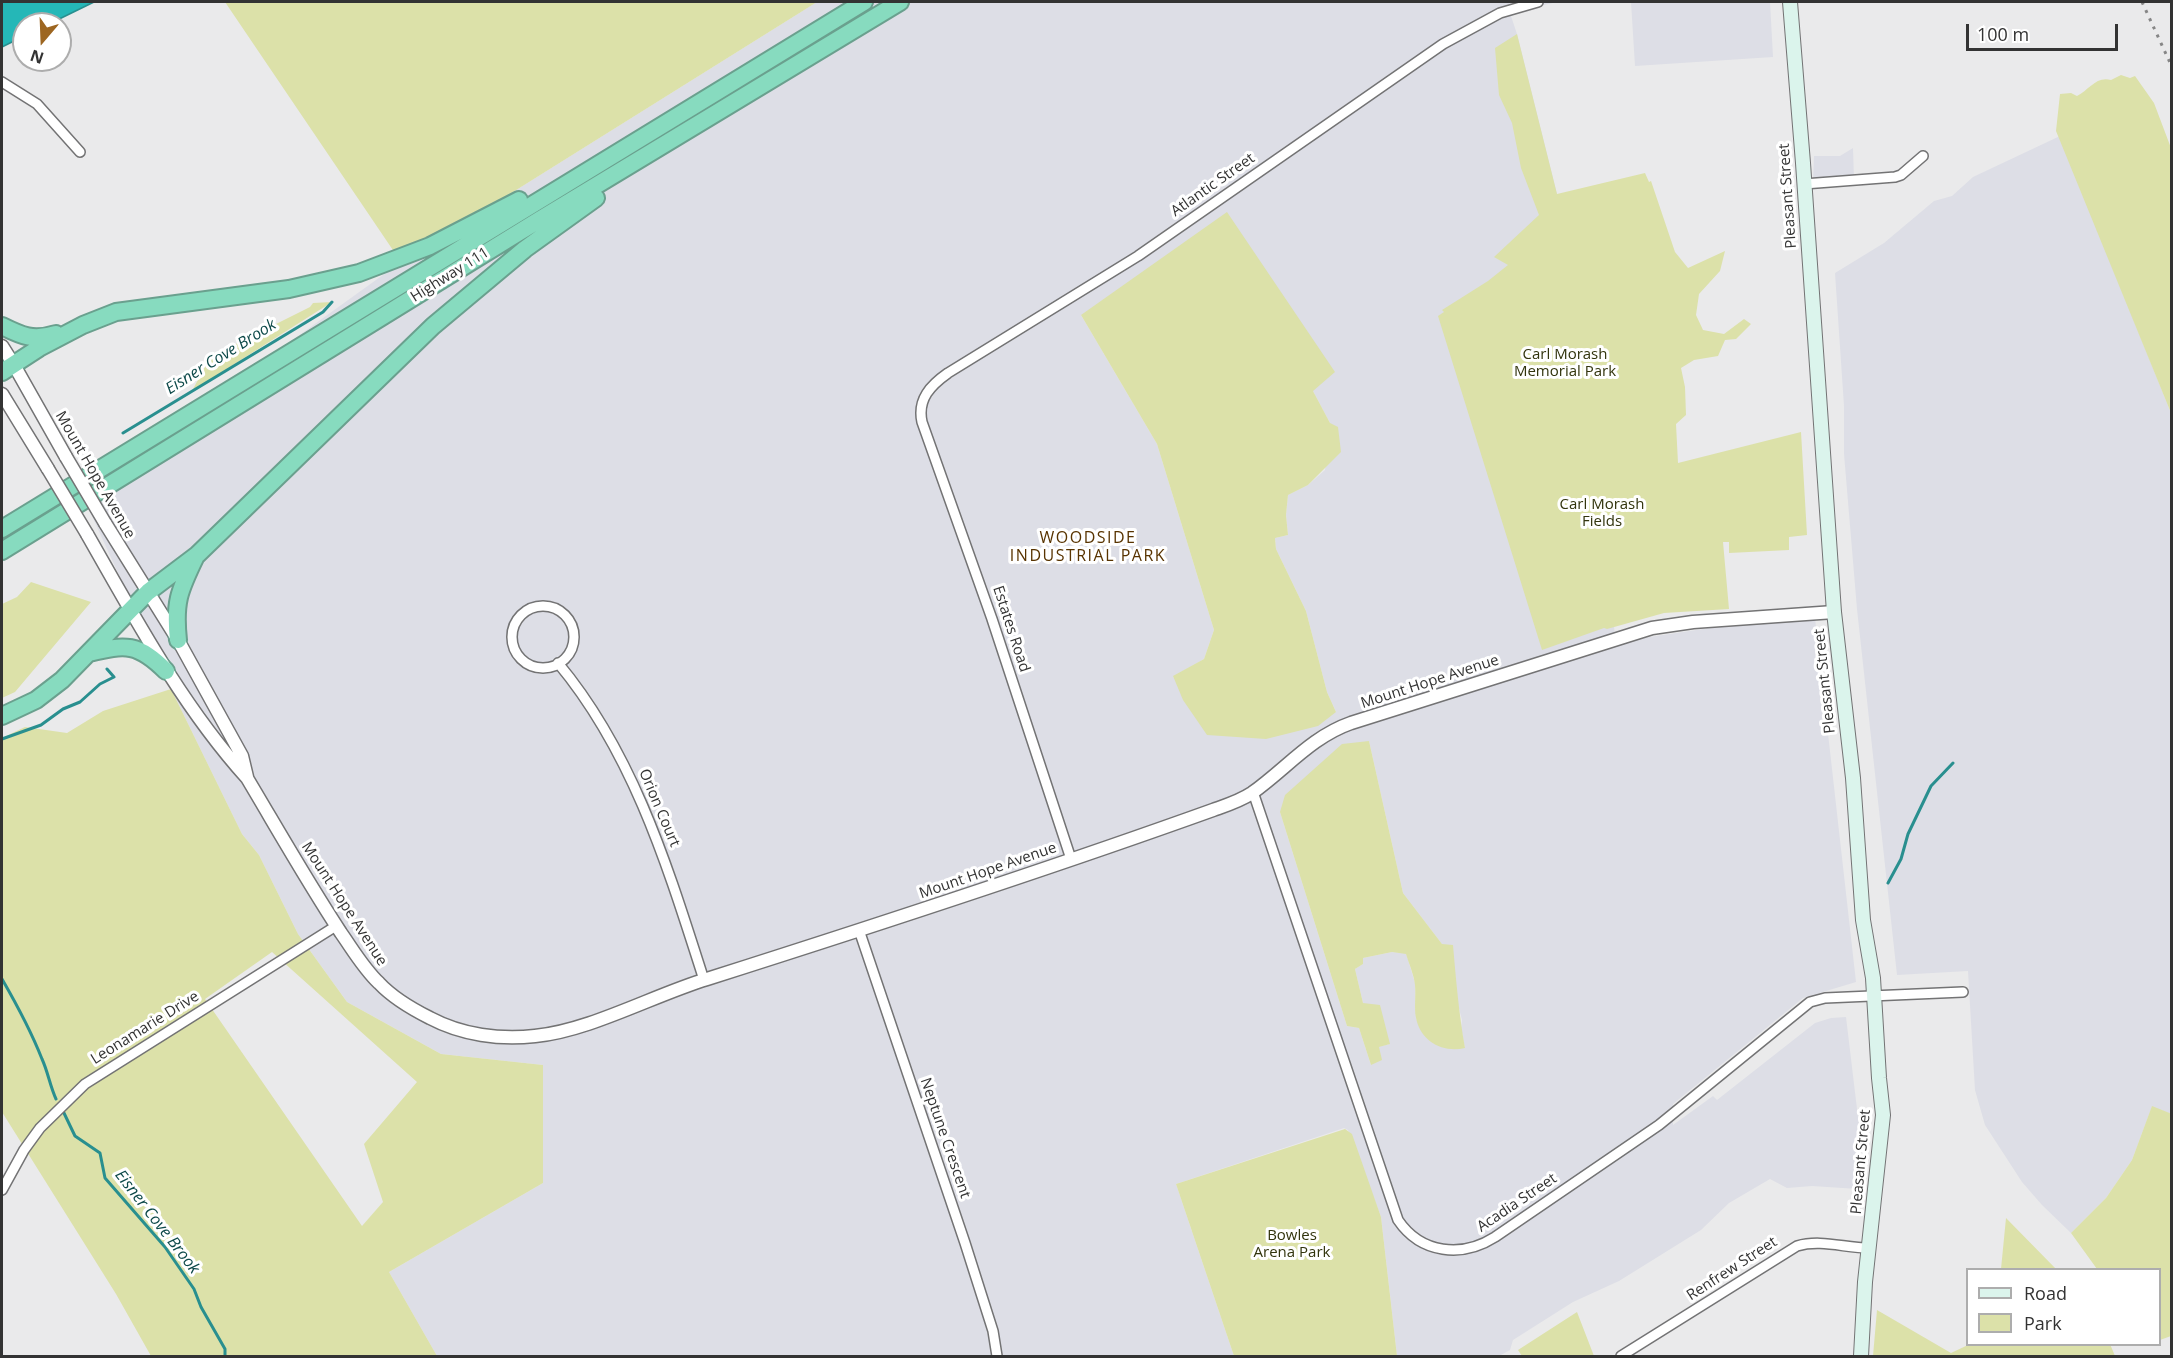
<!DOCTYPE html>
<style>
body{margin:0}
#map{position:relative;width:2173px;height:1358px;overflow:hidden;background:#eaeaeb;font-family:"Open Sans",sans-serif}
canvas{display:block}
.frame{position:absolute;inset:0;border:3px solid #333;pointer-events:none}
.legend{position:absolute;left:1966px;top:1268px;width:195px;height:78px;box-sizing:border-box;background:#fff;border:2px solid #adadad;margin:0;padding:8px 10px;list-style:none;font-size:18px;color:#333}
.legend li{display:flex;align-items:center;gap:12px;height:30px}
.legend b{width:30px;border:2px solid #adadad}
.north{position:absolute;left:12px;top:12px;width:60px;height:60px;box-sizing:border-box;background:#fff;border:2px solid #adadad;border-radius:50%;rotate:199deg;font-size:16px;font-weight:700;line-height:24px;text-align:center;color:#333}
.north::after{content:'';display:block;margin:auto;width:21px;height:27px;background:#9d6621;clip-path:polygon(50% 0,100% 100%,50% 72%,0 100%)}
.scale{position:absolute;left:1966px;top:24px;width:152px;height:27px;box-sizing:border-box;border:3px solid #333;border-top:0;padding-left:8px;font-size:18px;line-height:21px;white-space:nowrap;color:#333;-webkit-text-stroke:4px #fff;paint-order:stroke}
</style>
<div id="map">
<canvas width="2173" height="1358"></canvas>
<div class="frame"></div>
<ul class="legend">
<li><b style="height:8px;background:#dbf4ec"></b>Road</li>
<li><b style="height:16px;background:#dce1a9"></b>Park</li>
</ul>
<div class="north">N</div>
<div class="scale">100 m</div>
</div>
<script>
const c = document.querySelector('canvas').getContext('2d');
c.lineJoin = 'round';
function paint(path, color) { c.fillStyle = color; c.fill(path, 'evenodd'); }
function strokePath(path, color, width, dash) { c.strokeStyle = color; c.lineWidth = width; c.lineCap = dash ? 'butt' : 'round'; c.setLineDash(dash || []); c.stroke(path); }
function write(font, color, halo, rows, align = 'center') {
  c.font = font + ' "Open Sans",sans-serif'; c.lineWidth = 6; c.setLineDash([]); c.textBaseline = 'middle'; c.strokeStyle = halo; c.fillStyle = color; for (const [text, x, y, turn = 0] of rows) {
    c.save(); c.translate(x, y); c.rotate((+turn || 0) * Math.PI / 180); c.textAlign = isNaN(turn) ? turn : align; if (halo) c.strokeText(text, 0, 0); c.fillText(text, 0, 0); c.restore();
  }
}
const built = new Path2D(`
 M817,2H1557L1510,13L1517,34L1557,194L1616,642L1730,625L1815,618L1856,982L1803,998L1673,1104V1125L1713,1096L1717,1100L1815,1023L1831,1018L1846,1017L1860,1134L1858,1189L1812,1186L1787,1188L1770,1179L1729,1203L1701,1230L1619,1281L1573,1302L1513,1340L1510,1350L1499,1356H1397L1381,1217L1348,1130L1344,1128L1176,1184L1234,1356H437L389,1272L543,1183V1065L441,1054L347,1002L298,934L259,855L242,834L171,689L81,492L401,262ZM1081,315L1313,391L1330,423L1325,470L1308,485L1288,495L1286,515L1288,535L1275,538L1276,549L1306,611L1327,692L1336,712L1173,677L1204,659L1214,630L1157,444ZM1369,741L1403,893L1442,944L1462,1020L1461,1028L1465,1048L1416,1019L1415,983L1406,953L1392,952L1363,958V964L1355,969L1363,1003L1389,1044L1378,1047L1371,1065L1359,1028L1347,1026L1280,812Z
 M1631,2H1770L1773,57L1635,66Z
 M2060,136L2171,413V1114L2152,1107L2132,1160L2106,1198L2071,1233L2042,1205L2022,1182L1985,1125L1975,1090L1968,971L1897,975L1857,609L1844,454V406L1835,273L1884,243L1934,201L1952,196L1973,177Z
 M1853,148L1854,180L1813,182L1814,156H1840Z`);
const green = new Path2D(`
 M225,2H817L401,262Z
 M1517,34L1557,194L1645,173L1649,182L1651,181L1675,252L1688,268L1725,251L1720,271L1699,294L1696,315L1703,330L1724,334L1744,319L1751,324L1736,339L1725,340L1718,356L1694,360L1681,368L1685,387L1686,415L1676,424L1678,463L1801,432L1807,535L1789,537V550L1729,553V542H1723L1729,609L1664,613L1607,629L1604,628L1542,650L1438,316L1444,312L1442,310L1488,281L1508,265L1494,257L1539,215L1521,168L1512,123L1499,95L1495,48Z
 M2121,75L2130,78L2135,76L2154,103L2171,148V413L2056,131L2060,94L2071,93L2077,96C2089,90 2096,76 2111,80Z
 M1227,212L1335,372L1313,391L1330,423L1338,427L1341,452L1308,485L1288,495L1286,515L1288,535L1275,538L1276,549L1306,611L1327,692L1336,712L1318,726L1266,739L1207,735L1183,700L1173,676L1204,659L1214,630L1157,444L1081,315Z
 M332,302L192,391L210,357L310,307L313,303Z
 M31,582L91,602L15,692L2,698V604L17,597Z
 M171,689L242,834L259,855L298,934L347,1002L441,1054L543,1065V1183L389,1272L437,1356H151L116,1294L2,1112V738L25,727L67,733L103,711ZM272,952L417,1082L364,1144L383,1202L362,1226L205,999Z
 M1369,741L1403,893L1442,944L1453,945C1456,980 1459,1014 1465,1048C1443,1053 1421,1042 1416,1018C1414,1008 1416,996 1415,985C1414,975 1409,964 1406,954L1392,952L1363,958V964L1355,969L1363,1003L1380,1005L1390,1044L1379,1047L1382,1060L1371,1065L1359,1028L1347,1026L1280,812L1285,795L1342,744Z
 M2152,1106L2172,1114L2171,1336L2160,1340V1270L2097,1269L2071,1233L2106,1198L2132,1160Z
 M1345,1129L1352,1134L1381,1217L1397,1356H1234L1176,1184Z
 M2006,1218L2056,1269H2001Z
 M1877,1310L1951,1353L1968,1345L2110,1344L2115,1356H1873Z
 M1577,1312L1594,1356H1522L1518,1350Z`);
const water = new Path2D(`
 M2,2H94L49,24H24V36L2,47Z`);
const stream = new Path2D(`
 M123,433L323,312L332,302
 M2,739L41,725L63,709L80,702L100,684L114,677L107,669
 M1888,883L1901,859L1908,834L1931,786L1953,763
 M2,979C17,1005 31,1031 42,1059C48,1072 50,1086 56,1099
 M63,1111L75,1136L100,1153L105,1178L165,1247L194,1289L201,1307L225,1349V1356`);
const minor = new Path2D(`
 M2,82L37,104L80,152
 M1804,184L1895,177L1901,175L1923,156
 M512 637a31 31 0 1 1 62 0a31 31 0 1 1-62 0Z
 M558,663C634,754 668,868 704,980
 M1253,792L1398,1220C1421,1254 1462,1258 1495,1237L1659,1125L1810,1002L1825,998L1963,992
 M1071,859L992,619L922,422C917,399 931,385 948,373L1138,256L1443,44L1500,13L1538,2
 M859,930L965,1243L993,1331L997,1356
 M2,1190L24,1150L40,1128L85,1084L336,926
 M1621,1356L1797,1246C1821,1239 1845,1248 1869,1248`);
const tertiary = new Path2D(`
 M2,346L14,365L66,457
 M2,394L48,469
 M105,523L178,640L242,756L247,777
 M87,534C135,618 182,706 247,778C278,830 308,883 341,933C353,950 364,969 379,983C393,998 412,1009 430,1018C462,1035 500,1040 535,1036C589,1031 654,995 707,979C877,925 1046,870 1213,810C1227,805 1240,801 1252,793C1286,769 1311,737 1351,723L1652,628L1693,622L1834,612`);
const secondary = new Path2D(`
 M1790,2L1803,163L1834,612L1853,778L1863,920L1873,978L1879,1078L1883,1115L1865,1282L1861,1356`);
const motorway = new Path2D(`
 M2,326C22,336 33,341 56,334
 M2,372L39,348L83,325L116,312L289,289L359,273L430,246L519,200
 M2,529L864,2
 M2,551L539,220L900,2
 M178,640C174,603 179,591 195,558
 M89,653C126,644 138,643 166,671
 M2,716L36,700L62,680L148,592L197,555L433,326L525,249L596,198`);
const rail = new Path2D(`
 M2142,2L2172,67`);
const tertiaryBridge = new Path2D(`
 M66,457L105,523
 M48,469L87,534`);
const streetNames = [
 ["Atlantic Street",1213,185,-35],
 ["Pleasant Street",1788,196,-94],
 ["Highway 111",450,275,-32],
 ["Mount Hope Avenue",95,475,60],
 ["Estates Road",1011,629,72],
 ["Pleasant Street",1825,681,-96],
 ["Mount Hope Avenue",1430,682,-18],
 ["Orion Court",659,808,67],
 ["Mount Hope Avenue",988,871,-19],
 ["Mount Hope Avenue",344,904,57],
 ["Leonamarie Drive",145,1028,-32],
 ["Neptune Crescent",945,1138,71],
 ["Pleasant Street",1861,1162,-85],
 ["Acadia Street",1517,1203,-34],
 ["Renfrew Street",1732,1269,-33]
];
const parkNames = [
 ["Carl Morash",1565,355],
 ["Memorial Park",1565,372],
 ["Carl Morash",1602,505],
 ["Fields",1602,522],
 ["Bowles",1292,1236],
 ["Arena Park",1292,1253]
];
const waterNames = [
 ["Eisner Cove Brook",221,357,-32],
 ["Eisner Cove Brook",157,1222,52]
];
const neighbourhoodNames = [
 ["WOODSIDE",1088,538],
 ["INDUSTRIAL PARK",1088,556]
];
paint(built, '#dddee6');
paint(green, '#dce1a9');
paint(water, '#25b7b7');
strokePath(water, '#298f8f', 1.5);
strokePath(stream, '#298f8f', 3);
strokePath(minor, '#737374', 12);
strokePath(tertiary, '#737374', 15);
strokePath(secondary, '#737374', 16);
strokePath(motorway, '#6aa08e', 20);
strokePath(minor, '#fff', 9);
strokePath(tertiary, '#fff', 12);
strokePath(secondary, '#dbf4ec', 14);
strokePath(motorway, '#87dbbf', 16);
strokePath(rail, '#868686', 3, [3, 6]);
strokePath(tertiaryBridge, '#737374', 15, []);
strokePath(tertiaryBridge, '#fff', 12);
write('15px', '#333', '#fff', streetNames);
write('15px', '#32340d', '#fff', parkNames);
write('italic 16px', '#0d4949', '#fff', waterNames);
c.letterSpacing = '1.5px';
write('16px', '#583300', '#fff', neighbourhoodNames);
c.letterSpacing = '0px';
</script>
